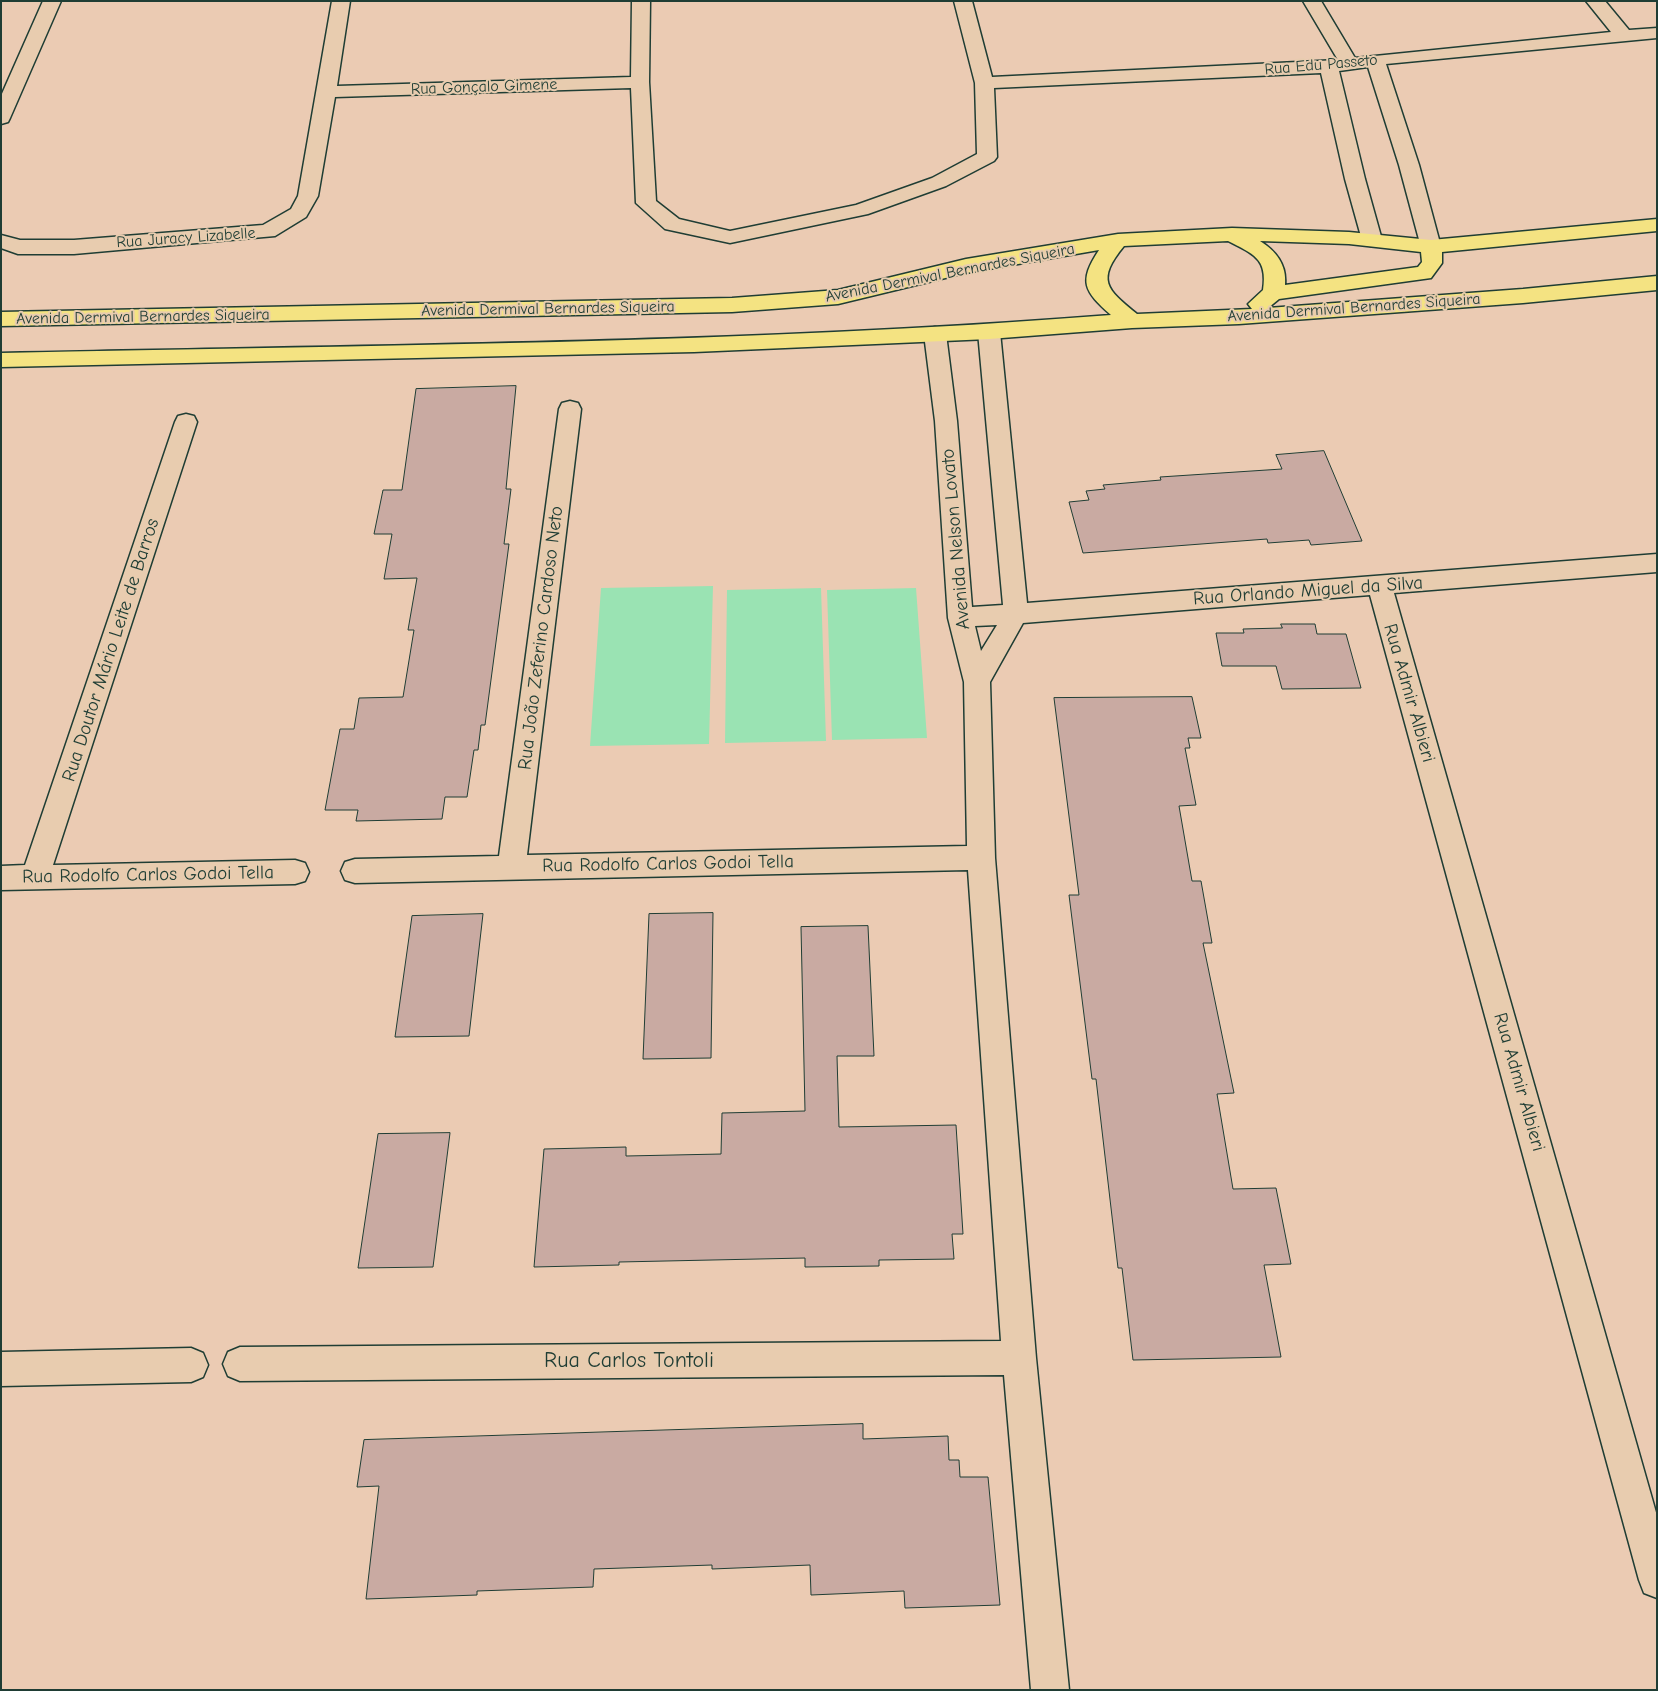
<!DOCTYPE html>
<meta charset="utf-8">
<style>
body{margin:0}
#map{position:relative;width:1658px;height:1691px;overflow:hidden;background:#ebcbb3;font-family:"Comic Neue",sans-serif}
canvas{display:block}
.frame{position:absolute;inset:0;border:2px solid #1f3d34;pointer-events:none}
</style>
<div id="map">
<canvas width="1658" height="1691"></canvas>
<div class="frame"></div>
</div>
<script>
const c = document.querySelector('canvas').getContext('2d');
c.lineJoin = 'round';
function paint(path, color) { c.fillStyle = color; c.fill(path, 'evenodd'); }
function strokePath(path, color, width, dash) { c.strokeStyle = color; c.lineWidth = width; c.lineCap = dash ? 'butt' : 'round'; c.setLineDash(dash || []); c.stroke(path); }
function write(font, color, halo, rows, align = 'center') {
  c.font = font + ' "Comic Neue",sans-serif'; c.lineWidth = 4; c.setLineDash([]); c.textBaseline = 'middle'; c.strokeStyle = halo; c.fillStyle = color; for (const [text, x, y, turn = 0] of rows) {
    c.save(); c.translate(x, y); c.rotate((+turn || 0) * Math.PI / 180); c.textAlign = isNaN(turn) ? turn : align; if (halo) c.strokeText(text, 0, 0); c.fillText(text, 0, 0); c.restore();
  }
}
const green = new Path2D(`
 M713,586L709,744L590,746L601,588Z
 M821,588L826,741L725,743L727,590Z
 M916,588L927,738L832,740L827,590Z`);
const building = new Path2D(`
 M516,386L506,489H511L504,544H509L485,725H481L478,750H474L467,797H445L442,819L356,821L358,810H325L340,729H354L359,698L403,697L414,630H408L417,578L384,579L392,534H374L383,490H402L416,389Z
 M1324,451L1362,541L1311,545L1309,540L1268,543L1267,539L1083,553L1069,502L1089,500L1086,491L1105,489L1103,485L1161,480L1160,477L1282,469L1276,455Z
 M1281,624H1315L1317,634H1346L1361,688L1282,689L1276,666H1222L1216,633H1244L1243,629L1282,628Z
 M1192,697L1201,738H1188L1190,748H1185L1196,805L1179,806L1192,881H1201L1212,943H1203L1234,1093L1217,1094L1233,1189L1276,1188L1291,1264L1264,1265L1281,1357L1133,1360L1122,1268H1118L1096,1079H1092L1069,895H1079L1054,698Z
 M713,913L711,1058L643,1059L649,914Z
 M483,914L469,1036L395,1037L412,916Z
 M868,926L874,1056H837L839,1127L956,1125L963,1234H952L954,1259L879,1260V1266L805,1267V1258L619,1262V1265L534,1267L544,1149L626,1147V1156L721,1154L722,1113L805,1111L801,927Z
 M450,1133L433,1267L358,1268L378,1134Z
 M863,1424V1439L948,1436L949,1460H959L960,1477H988L1000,1605L905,1608L904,1591L811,1595L810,1565L712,1569V1565L594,1569L593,1587L477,1591V1595L366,1599L379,1486L357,1487L364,1440Z`);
const minor = new Path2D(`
 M43,1H61L10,118L8,122L1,124V96Z
 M332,1H350L337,86L631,77L632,1H650L649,82L656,201L679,219L730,231L856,205L932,178L977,154L975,83L954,1H972L992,77L1338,60L1303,1H1321L1355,58L1611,32L1586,1H1605L1629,30L1657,28V38L1386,64L1419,165L1441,247L1438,252L1431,254L1424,252L1421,247L1399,165L1368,67L1339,71L1365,179L1382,240L1379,245L1372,246L1365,245L1362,240L1345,179L1321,73L994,88L997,157L994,161L946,186L868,214L730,243L665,229L636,203L631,88L335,97L318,196L306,217L275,236L74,254H18L1,248V235L20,240H74L263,225L291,209L298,196Z
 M989,325L997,327L1000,332L1027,603L1657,554V572L1394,593L1657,1516V1598L1644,1593L1639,1580L1370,595L1023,623L990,682L995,858L1036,1358L1069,1690H1031L1004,1375L240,1381L228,1376L223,1364L228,1352L240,1347L1001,1341L968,870L355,883L345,880L341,871L345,862L355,859L499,856L559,409L562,403L570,401L578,403L581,409L527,855L967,846L964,682L948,618L935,421L924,334L927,329L935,327L943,329L946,334L957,421L972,607L1003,605L978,332L981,327ZM997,625L981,651L975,626Z
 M186,414L194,416L197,422L53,865L295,860L305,863L309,872L305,881L295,884L1,890V866L25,865L175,422L178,416Z
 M191,1348L203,1353L208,1365L203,1377L191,1382L1,1386V1352Z`);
const major = new Path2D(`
 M1657,219V231L1442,252V263L1431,278L1279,299L1268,308L1523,289L1657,276V290L1523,303L1239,324L1132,328L989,339L694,352L1,367V353C371,345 742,344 1111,315C1084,291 1078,282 1099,250L966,273L838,304L732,312L1,326V312L732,298L838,290L966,259L1118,234L1232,228L1349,232L1431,240ZM1228,241C1253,254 1268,258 1263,290L1248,304L1252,309L1137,314C1106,289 1096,280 1124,246ZM1260,241L1349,244L1421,252L1422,262L1418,267L1285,285C1287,265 1276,251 1260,241Z`);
const farStreetnames = [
 ["Rua Edu Passeto",1321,65,-5],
 ["Rua Gonçalo Gimene",484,87,-2],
 ["Rua Juracy Lizabelle",186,238,-4],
 ["Avenida Dermival Bernardes Siqueira",950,273,-11],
 ["Avenida Dermival Bernardes Siqueira",1354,308,-4],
 ["Avenida Dermival Bernardes Siqueira",548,309,-1],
 ["Avenida Dermival Bernardes Siqueira",143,317,-1]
];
const streetNames = [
 ["Avenida Nelson Lovato",956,539,-95],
 ["Rua Orlando Miguel da Silva",1308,591,-4],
 ["Rua João Zeferino Cardoso Neto",541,638,-83],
 ["Rua Doutor Mário Leite de Barros",111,650,-72],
 ["Rua Admir Albieri",1409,693,74],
 ["Rua Rodolfo Carlos Godoi Tella",668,864,-1],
 ["Rua Rodolfo Carlos Godoi Tella",148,875,-1],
 ["Rua Admir Albieri",1519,1082,74]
];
const nearStreetnames = [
 ["Rua Carlos Tontoli",629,1361]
];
paint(green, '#9ae3b3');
paint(building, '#c9aaa2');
strokePath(building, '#1f3d34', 1);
strokePath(minor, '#1f3d34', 3);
strokePath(major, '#1f3d34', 3);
paint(minor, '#e8ccaf');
paint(major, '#f4e382');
write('16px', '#1f3d34', '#e8ccaf', farStreetnames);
write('19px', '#1f3d34', '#e8ccaf', streetNames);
write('22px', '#1f3d34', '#e8ccaf', nearStreetnames);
</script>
